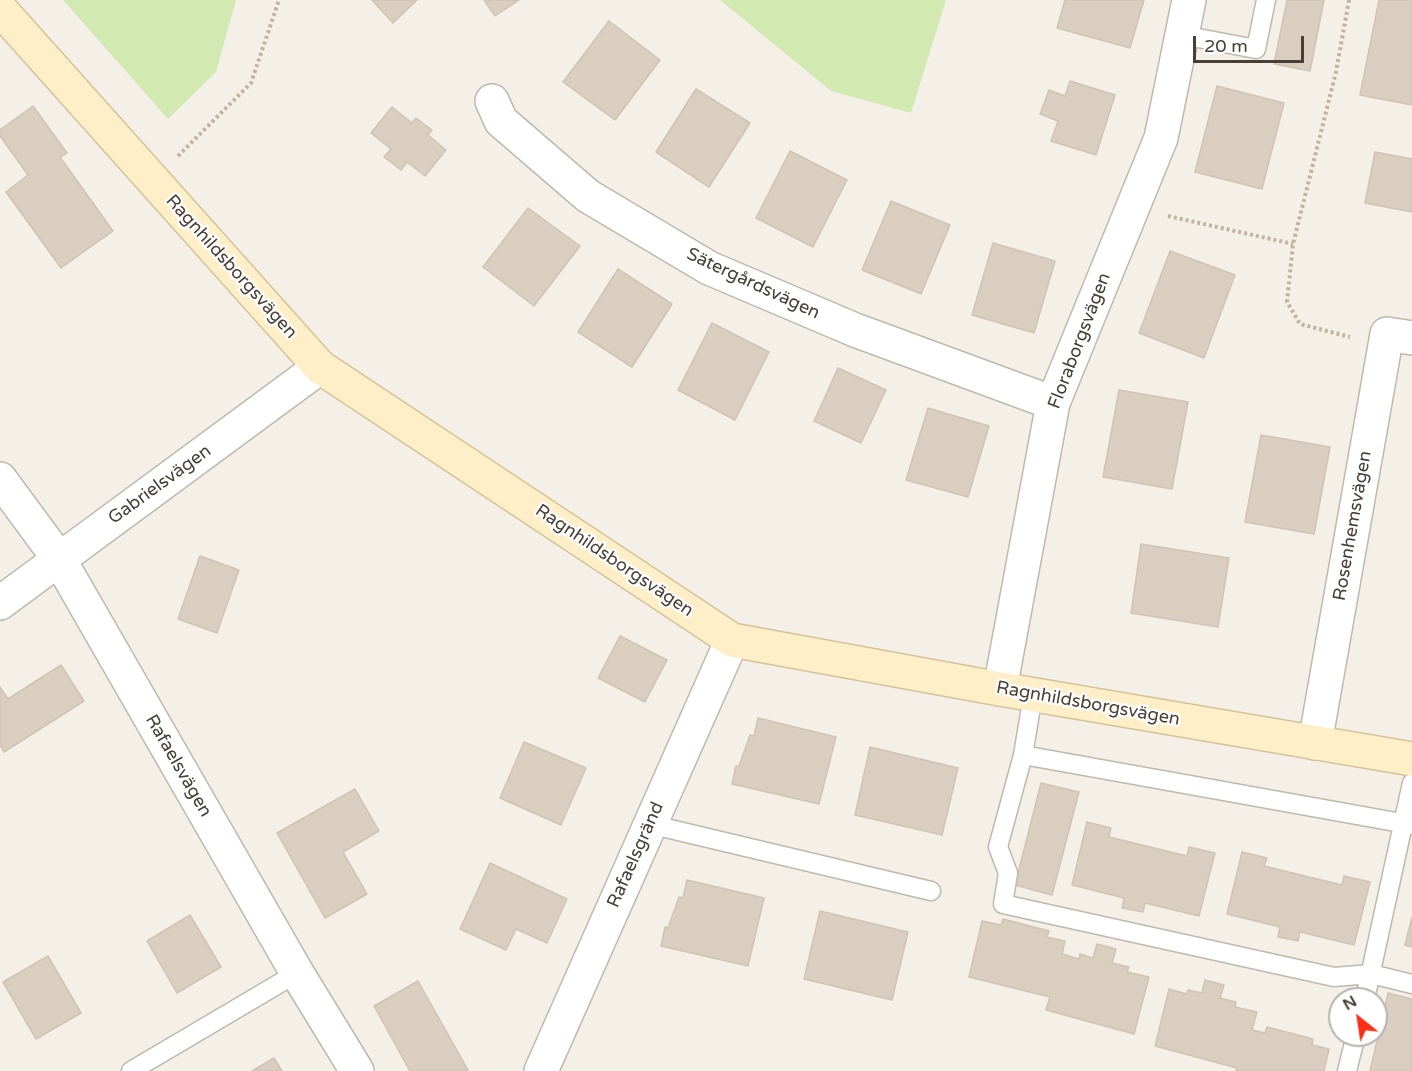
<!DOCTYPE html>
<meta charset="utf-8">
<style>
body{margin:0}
#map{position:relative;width:1412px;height:1071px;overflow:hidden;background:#f4f0e8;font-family:"Varela Round",sans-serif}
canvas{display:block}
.north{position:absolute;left:1328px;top:987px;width:60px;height:60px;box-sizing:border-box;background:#fff;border:2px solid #b6b3af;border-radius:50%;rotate:330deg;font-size:16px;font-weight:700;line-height:24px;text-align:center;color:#484037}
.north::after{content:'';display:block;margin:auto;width:21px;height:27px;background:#fd2e16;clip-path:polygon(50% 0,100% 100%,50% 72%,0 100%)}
.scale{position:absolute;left:1193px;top:36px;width:111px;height:27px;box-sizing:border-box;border:3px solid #484037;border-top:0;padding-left:8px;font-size:18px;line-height:21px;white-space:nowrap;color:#484037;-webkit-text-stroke:4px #fff;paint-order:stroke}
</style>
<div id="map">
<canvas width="1412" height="1071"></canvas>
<div class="north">N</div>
<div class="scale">20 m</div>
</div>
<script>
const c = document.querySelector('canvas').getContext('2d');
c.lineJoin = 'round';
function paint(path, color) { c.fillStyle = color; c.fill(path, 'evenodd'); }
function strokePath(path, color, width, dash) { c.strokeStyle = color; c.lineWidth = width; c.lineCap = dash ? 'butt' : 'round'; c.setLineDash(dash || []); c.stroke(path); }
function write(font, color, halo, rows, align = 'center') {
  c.font = font + ' "Varela Round",sans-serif'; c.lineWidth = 4.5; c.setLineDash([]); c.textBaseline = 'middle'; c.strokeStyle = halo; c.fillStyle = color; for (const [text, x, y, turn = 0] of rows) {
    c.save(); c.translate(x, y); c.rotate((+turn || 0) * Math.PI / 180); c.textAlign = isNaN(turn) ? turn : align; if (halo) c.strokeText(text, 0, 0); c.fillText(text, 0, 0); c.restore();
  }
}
const green = new Path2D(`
 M63,0H236L216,72L168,119Z
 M720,0H946L911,113L831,91Z`);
const building = new Path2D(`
 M372,0H417L393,23Z
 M484,0H519L495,16Z
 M1065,0H1144L1130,48L1057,28Z
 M1287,0H1324L1310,71L1274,64Z
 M1379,0H1412V105L1360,95Z
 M609,21L660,60L615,120L563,82Z
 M1070,81L1115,95L1096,155L1051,141L1058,121L1040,114L1049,90L1065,96Z
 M1217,86L1284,103L1262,189L1195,172Z
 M696,89L750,123L709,187L656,152Z
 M33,106L67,153L60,157L113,231L61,268L6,192L28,175L0,136V130Z
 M392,107L412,123L416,118L432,130L428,135L446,150L425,176L407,162L401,170L384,157L391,149L371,133Z
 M790,151L847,180L813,247L756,218Z
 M1375,152L1412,159V212L1365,203Z
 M891,201L950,225L921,294L862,270Z
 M528,208L580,246L534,306L483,267Z
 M993,243L1055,261L1034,333L972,315Z
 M1170,251L1235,275L1204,358L1139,333Z
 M618,269L672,304L632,367L578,332Z
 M712,323L769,352L735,420L678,390Z
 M838,368L886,390L861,443L814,421Z
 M1119,390L1188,402L1172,489L1103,477Z
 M928,408L989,426L968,497L906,480Z
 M1261,435L1330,447L1314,534L1245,522Z
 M1141,544L1229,558L1218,627L1131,613Z
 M200,556L239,570L217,633L178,619Z
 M620,636L667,660L645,702L598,678Z
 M61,665L84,701L4,752L0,745V687L8,699Z
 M758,718L836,737L819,804L732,784L736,766H739L750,735L754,736Z
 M524,742L586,768L561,825L500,798Z
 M870,747L958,768L942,835L855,815Z
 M1041,783L1079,792L1052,895L1015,885Z
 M355,789L379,831L343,852L367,894L325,918L277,833Z
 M1087,822L1111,828L1109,837L1187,856L1189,847L1215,853L1199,916L1145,903L1143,912L1122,908L1124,898L1072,885Z
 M1242,852L1267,858L1264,866L1342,885L1344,876L1370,882L1354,945L1300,932L1298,941L1278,937L1280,927L1227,914Z
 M490,863L567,899L547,943L516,929L506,950L460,929Z
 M687,880L764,898L748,966L661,946L665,927L668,928L679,897L683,898Z
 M820,911L908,932L892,1000L804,979Z
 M190,915L221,967L177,993L147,941Z
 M1412,917V947L1405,945Z
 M1003,919L1049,931L1047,937L1065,941L1062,954L1079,959L1080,954L1093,958L1097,944L1116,949L1112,963L1129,967L1127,972L1149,977L1134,1034L1046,1010L1050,997L969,977L982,921L1001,925Z
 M48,956L81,1013L36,1039L3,982Z
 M1205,980L1224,985L1220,998L1236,1002L1235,1007L1257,1012L1252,1030L1265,1033L1267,1027L1313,1039L1312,1045L1329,1049L1324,1071H1236L1237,1068L1155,1046L1169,989L1187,994L1188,990L1202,993Z
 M418,981L468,1070L465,1071H410L374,1006Z
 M1388,993L1412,999V1071H1370Z
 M274,1058L282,1071H252Z`);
const path = new Path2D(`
 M1349,0L1336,72L1293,244L1287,302L1300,324L1350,337
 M178,156L251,83L279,0
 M1168,216L1293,244`);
const lane = new Path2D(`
 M1182,35L1256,49L1266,0
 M1033,695L1023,755L998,847L1008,873L1003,904L1334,977L1371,974L1412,984
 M1023,755L1412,825
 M649,824L931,891
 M1365,999L1412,783
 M131,1071L297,973
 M1347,1071L1356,1035`);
const street = new Path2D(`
 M492,101L501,121L588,196L709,268L855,330L1053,403
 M0,479L59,559L297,973L357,1071
 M0,603L320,367
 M1000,689L1053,403L1161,138L1189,0
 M1315,743L1387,334L1412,338
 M541,1071L732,640`);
const secondary = new Path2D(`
 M0,9L320,367L732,640L1000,689L1412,759`);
const streetNames = [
 ["Ragnhildsborgsvägen",231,267,48],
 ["Sätergårdsvägen",753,284,25],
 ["Floraborgsvägen",1080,341,-69],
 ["Gabrielsvägen",160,485,-36],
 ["Rosenhemsvägen",1353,526,-80],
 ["Ragnhildsborgsvägen",614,561,34],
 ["Ragnhildsborgsvägen",1088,704,10],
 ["Rafaelsvägen",178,766,60],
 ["Rafaelsgränd",636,855,-66]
];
paint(green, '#d2e9b1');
paint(building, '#d9cec0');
strokePath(building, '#d1c3b1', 1.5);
strokePath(lane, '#c0b8ab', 21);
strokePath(street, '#c0b8ab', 36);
strokePath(secondary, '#d5c298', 36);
strokePath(path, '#c2b39c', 4, [3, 3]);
strokePath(lane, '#fff', 18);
strokePath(street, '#fff', 33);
strokePath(secondary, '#ffefc8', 33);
write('18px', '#484037', '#fff', streetNames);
</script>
